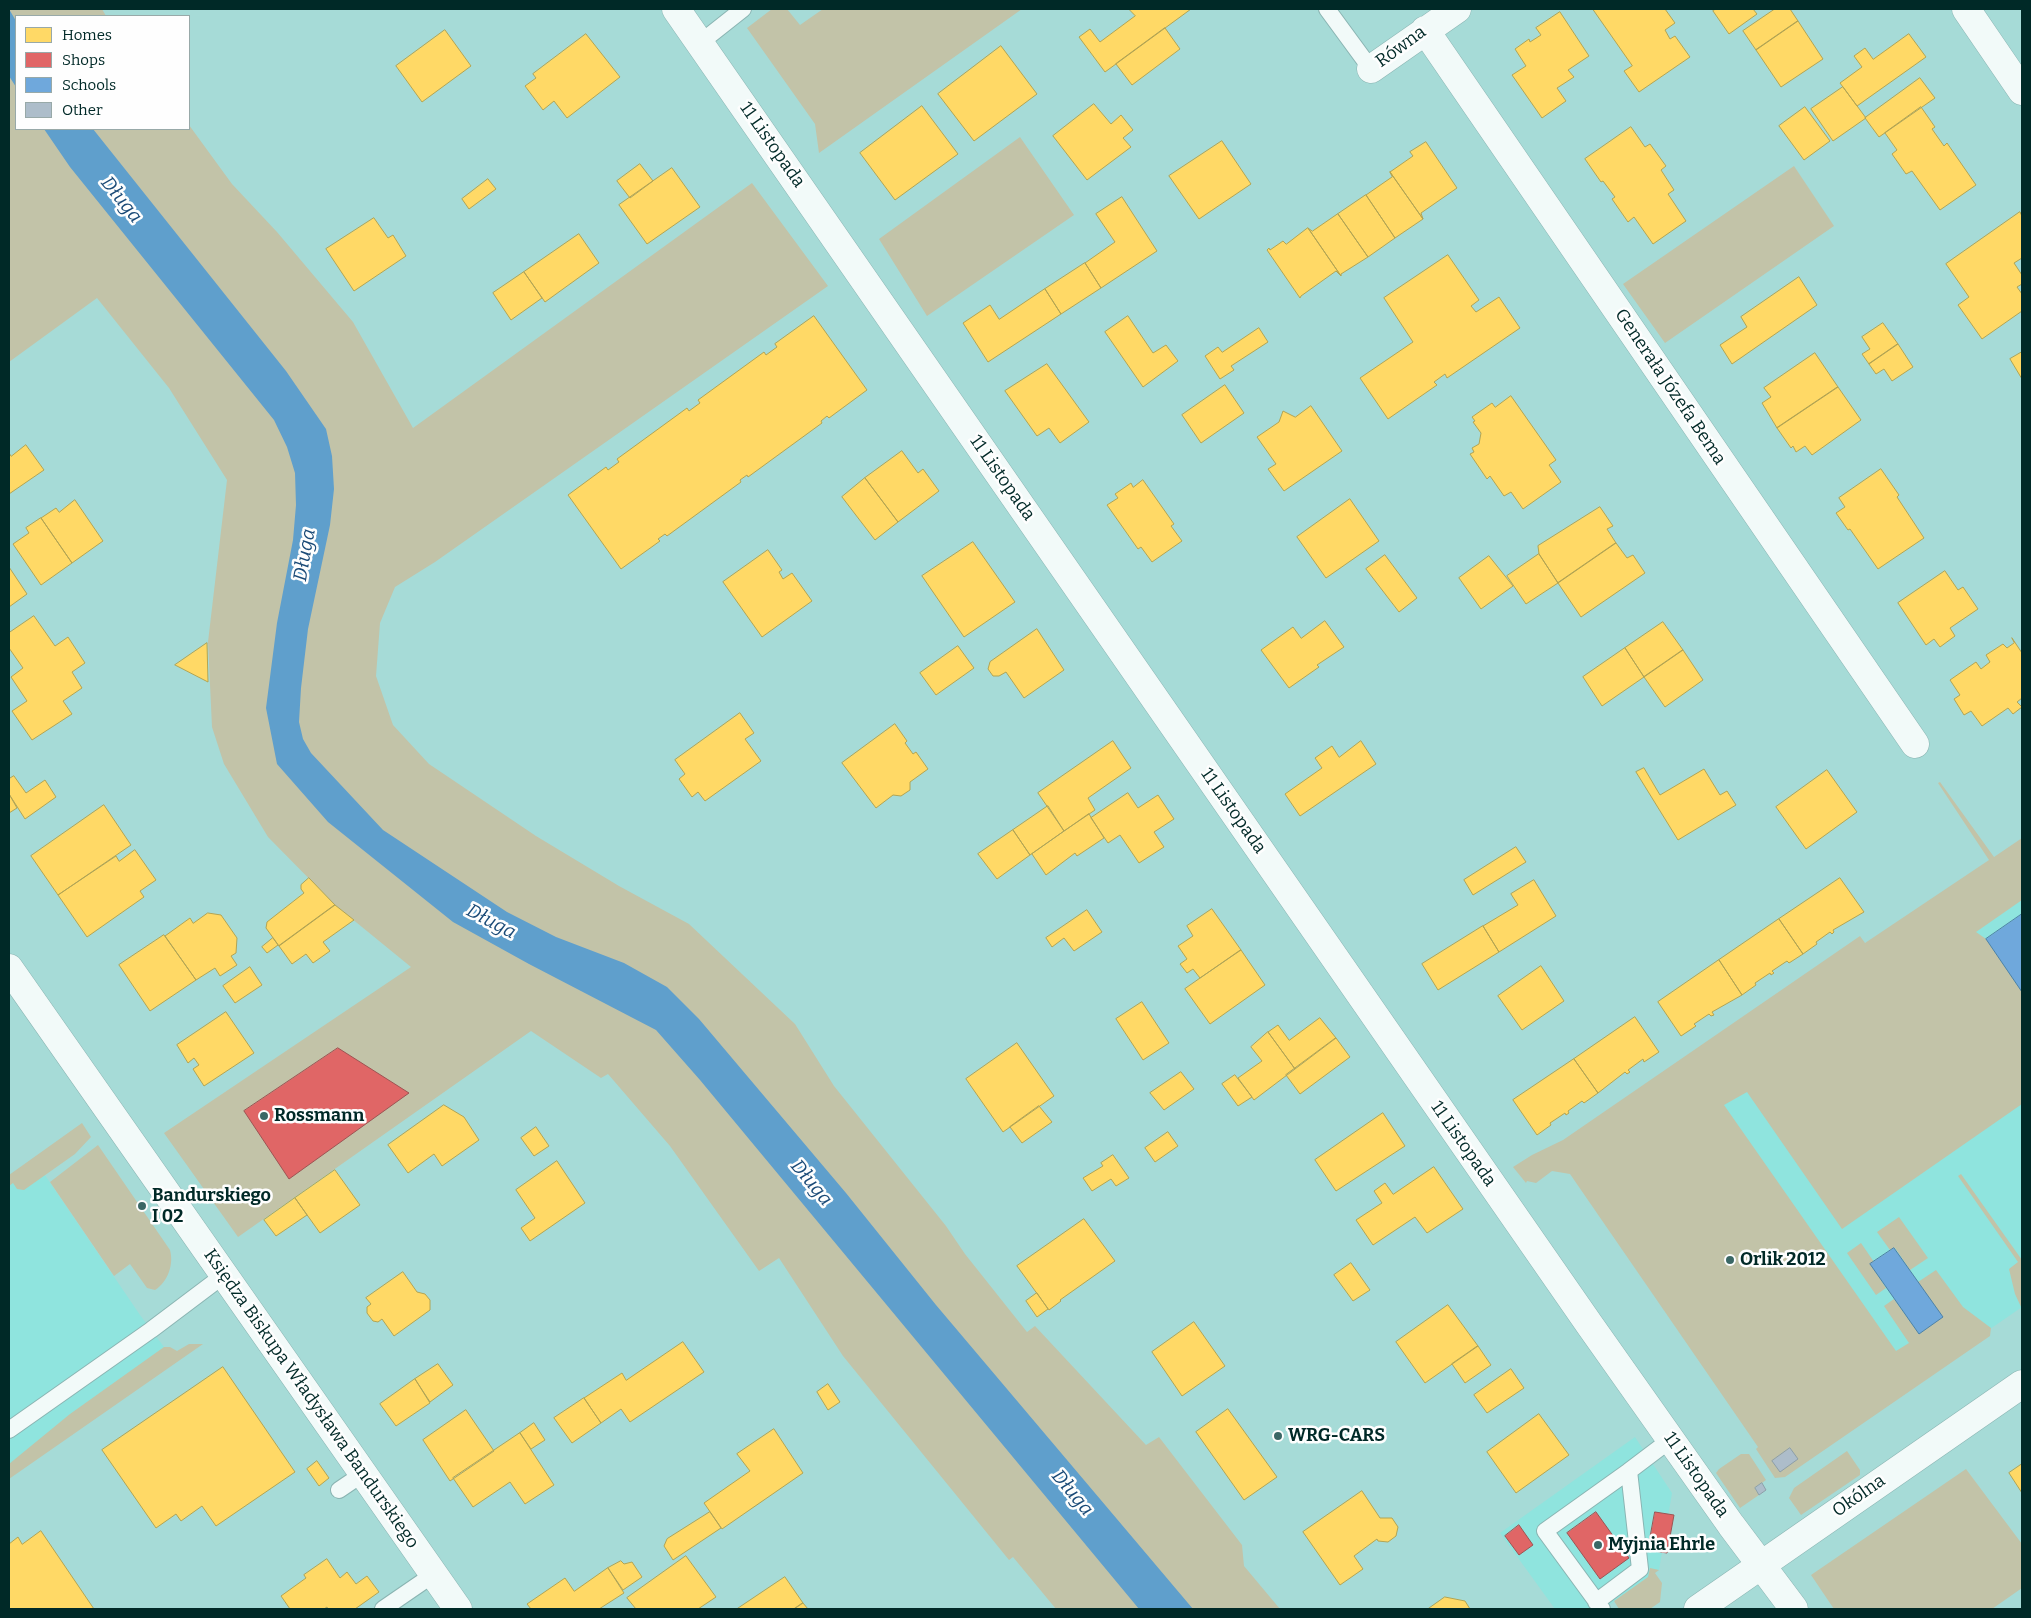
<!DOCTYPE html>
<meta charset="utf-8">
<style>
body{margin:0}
#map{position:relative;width:2031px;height:1618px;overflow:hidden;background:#a6dbd7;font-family:Bitter,serif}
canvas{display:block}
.frame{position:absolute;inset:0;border:10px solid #002927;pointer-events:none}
.legend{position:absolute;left:15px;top:15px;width:175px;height:115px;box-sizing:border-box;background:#fefefe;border:1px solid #98a9a8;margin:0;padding:6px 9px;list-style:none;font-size:15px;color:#002927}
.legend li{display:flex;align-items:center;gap:10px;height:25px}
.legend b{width:25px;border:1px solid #98a9a8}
</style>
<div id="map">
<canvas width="2031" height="1618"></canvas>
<div class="frame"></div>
<ul class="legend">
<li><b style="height:14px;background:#ffd966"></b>Homes</li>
<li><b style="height:14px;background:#e06666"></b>Shops</li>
<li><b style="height:14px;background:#6fa8dc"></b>Schools</li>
<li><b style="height:14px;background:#adbdca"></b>Other</li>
</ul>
</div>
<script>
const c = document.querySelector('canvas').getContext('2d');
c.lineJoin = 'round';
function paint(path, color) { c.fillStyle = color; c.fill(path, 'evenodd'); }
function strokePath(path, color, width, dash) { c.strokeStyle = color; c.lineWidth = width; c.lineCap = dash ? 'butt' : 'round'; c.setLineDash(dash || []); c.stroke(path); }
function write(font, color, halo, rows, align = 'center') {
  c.font = font + ' Bitter,serif'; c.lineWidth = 5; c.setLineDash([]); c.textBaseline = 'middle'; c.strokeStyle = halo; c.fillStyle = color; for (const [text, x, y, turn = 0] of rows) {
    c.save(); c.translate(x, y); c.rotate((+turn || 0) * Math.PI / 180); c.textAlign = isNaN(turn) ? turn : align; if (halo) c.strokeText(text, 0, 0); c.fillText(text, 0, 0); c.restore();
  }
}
const built = new Path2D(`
 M2022,840V1307L1835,1436L1695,1064Z
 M34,1159L140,1315L164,1347L9,1479V1175Z
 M1635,1437L1672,1493L1659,1570L1603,1609H1555L1500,1533Z`);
const green = new Path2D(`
 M9,9H102L106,16H16V129H189V125L232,184L277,232L353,322L413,428L752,183L828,286L435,562L395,587L380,623L376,676L393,725L429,764L536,836L619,886L689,924L795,1024L834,1086L946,1226L965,1254L1027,1332L1035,1326L1146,1445L1159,1437L1242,1545L1244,1566L1280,1609H1056L1013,1557L1009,1560L843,1356L779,1258L759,1271L670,1146L608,1074L601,1078L531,1031L238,1237L164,1133L411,967L335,905L268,837L224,764L212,727L208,642L227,480L169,388L97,298L9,362Z
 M772,9H787L800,25L823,9H1022L819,153L815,124L747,28Z
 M1020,137L1074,215L927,316L879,239Z
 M1794,166L1834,226L1665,343L1623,284Z
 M1940,782L1994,857L2022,838V900L1976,932L1986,939L2022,992V1104L1842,1229L1747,1092L1724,1105L1896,1351L1909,1343L1884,1306L1894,1299L1919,1334L1942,1317L1918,1282L1936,1270L1963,1307L1991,1328L1990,1336L1785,1477L1775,1478L1756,1449L1758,1447L1570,1174L1552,1171L1536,1183L1527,1181L1526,1183L1513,1167L1532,1155L1563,1140L1860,936L1865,943L1989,860L1938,783Z
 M82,1123L91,1137L75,1154L24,1190L17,1189L13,1183L9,1186V1175Z
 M98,1145L170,1250C174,1264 168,1282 155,1290L147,1288L130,1264L114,1276L50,1182Z
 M1961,1174L2022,1260V1309L2015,1294L2009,1269L2018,1262L1958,1176Z
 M1899,1217L1928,1258L1910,1270L1895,1248L1890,1250L1877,1232Z
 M1861,1243L1874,1262L1871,1265L1886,1288L1876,1295L1847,1253Z
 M189,1344H203L9,1479V1464L70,1414L164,1347H170L177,1351Z
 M1847,1451L1860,1470V1475L1801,1515L1789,1498L1794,1488Z
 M1741,1454H1749L1766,1480L1755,1488L1759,1495L1740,1508L1716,1473L1719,1469Z
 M1966,1469L2022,1544V1588L1992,1609H1834L1811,1575Z
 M1650,1568L1659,1570L1655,1573L1662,1583L1660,1602L1650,1609H1619L1614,1601L1648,1577Z`);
const water = new Path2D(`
 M9,9L16,21V87L9,76Z
 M44,129H93L286,371L326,429L332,456L334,489L330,525L308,629L301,688L299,722L303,739L311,753L383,830L507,912L556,937L624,963L667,987L699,1019L846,1193L936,1305L1193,1609H1139L700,1080L656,1030L529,964L453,922L328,822L277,764L266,708L277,623L293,540L296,505L295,473L287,447L274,420L70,167Z`);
const homes = new Path2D(`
 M1129,9H1191L1105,72L1079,37L1090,29L1100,42L1135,16Z
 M1593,9H1665L1675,23L1665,30L1670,39L1675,36L1690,57L1639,92L1624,71L1632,66Z
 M1716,9H1753L1757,14L1729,34L1713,11Z
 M1775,9H1790L1798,21L1756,50L1743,31Z
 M1560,12L1589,56L1568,70L1574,77L1557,88L1566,101L1542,118L1512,75L1526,66L1515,49L1529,39L1530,42L1541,35L1536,28Z
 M1798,21L1823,59L1781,87L1756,50Z
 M1165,28L1180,49L1132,85L1116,64Z
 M445,30L471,66L422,102L396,66Z
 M586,34L620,77L567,118L554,101L543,110L525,86L536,78L533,74Z
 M1909,34L1926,57L1857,106L1840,83L1862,67L1854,56L1865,48L1873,59Z
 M1001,46L1037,94L974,141L938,94Z
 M1920,78L1935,98L1879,137L1865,118Z
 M1843,87L1866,118L1833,141L1811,109Z
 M1094,104L1111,124L1121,115L1133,130L1123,138L1131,147L1087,180L1053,136Z
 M922,106L958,154L895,200L860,153Z
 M1805,107L1830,141L1804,160L1779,126Z
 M1921,107L1935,127L1932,129L1944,146L1947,143L1976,185L1940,210L1912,171L1906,174L1892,154L1897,150L1885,133Z
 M1631,127L1645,147L1650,144L1666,166L1661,170L1674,190L1668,194L1686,221L1653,244L1634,217L1628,222L1612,199L1615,197L1603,181L1601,182L1585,159Z
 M1222,141L1251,184L1199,219L1169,176Z
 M1426,142L1457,188L1421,213L1423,219L1390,172L1413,156L1410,152Z
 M640,164L653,181L630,198L617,181Z
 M672,168L700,207L647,244L619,205Z
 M1390,172L1423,219L1395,238L1366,195L1392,177Z
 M488,179L496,189L469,209L462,199Z
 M1366,195L1395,238L1368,257L1338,214Z
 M1122,197L1157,251L1101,288L1085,263L1115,242L1096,214Z
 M2020,212L2022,216V258L2014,263L2022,275V284L2017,287L2022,294V311L1982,339L1958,305L1969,297L1946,264Z
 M1338,214L1368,257L1341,274V276L1308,228L1312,231Z
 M374,218L388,238L393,235L406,256L354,291L326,249Z
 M1308,228L1341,276L1336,271L1301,296L1300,298L1267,250L1269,248L1270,250L1283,241L1286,244Z
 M579,234L599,263L545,302L524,272Z
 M1448,255L1479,300L1471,306L1476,312L1499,297L1520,328L1447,378L1445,374L1434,382L1437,385L1388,419L1360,378L1413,342L1384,298Z
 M1085,263L1101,288L1061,314L1045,289Z
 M524,272L542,298L511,320L493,293Z
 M1799,277L1817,305L1732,364L1720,345L1747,327L1741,317Z
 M1045,289L1061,314L988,362L963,323L990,305L999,319Z
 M814,316L867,390L829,418L827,416L821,421L822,423L748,477L747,475L740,480L741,482L667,536L665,534L658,539L660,541L621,569L568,495L606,467L608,470L619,462L617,459L687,408L689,411L700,403L698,400L764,352L766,355L777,347L775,344Z
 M1128,316L1153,353L1166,345L1178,361L1143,387L1105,332Z
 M1883,323L1898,344L1869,364L1862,354L1870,349L1862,337Z
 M1259,328L1268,342L1231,366L1234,370L1220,379L1205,356L1218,347L1222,352Z
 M1898,344L1913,367L1892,381L1884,369L1876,374L1869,364Z
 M2022,352V379L2010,359Z
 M1815,353L1838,387L1777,428L1762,403L1771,397L1764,388Z
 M1047,364L1089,422L1060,443L1049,428L1037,436L1005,391Z
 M1225,385L1244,413L1201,443L1182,415Z
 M1838,387L1861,420L1812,455L1805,446L1796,452L1793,446L1791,448L1777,428Z
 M1511,396L1556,460L1549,465L1561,482L1523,509L1511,492L1504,496L1490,476L1487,479L1470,454L1474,452L1472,448L1479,444L1481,433L1473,422L1475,421L1472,417L1492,403L1495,407Z
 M1311,406L1342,451L1284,491L1268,469L1276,464L1257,437L1279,422L1283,411L1295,417Z
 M26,445L44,470L9,494V453L11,456Z
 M902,451L918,473L923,469L939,491L898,522L865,478Z
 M1881,469L1899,495L1897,497L1924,538L1878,569L1850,529L1848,530L1836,513L1845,507L1839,498Z
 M865,478L898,522L875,540L842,497Z
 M1143,480L1174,524L1171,526L1182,541L1152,562L1141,547L1138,549L1107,505L1118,498L1115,494L1131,483L1133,487Z
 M1350,499L1379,541L1326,578L1297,537Z
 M75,500L103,541L72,563L41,518L56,508L59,512Z
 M1600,507L1613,526L1607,529L1616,543L1558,583L1539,554L1538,546Z
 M41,518L72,563L41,585L13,544L29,533L26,528Z
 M973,542L1015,602L964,637L922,576Z
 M1616,543L1627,558L1633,555L1645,573L1581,617L1558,583Z
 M768,550L782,570L779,572L783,579L792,573L812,601L762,637L723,582Z
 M1539,554L1558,583L1526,604L1507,576Z
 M1385,555L1417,598L1399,612L1366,569Z
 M1489,556L1513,586L1481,609L1459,578Z
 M9,567L27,594L9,607Z
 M1945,571L1958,590L1963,587L1978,609L1950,628L1955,636L1940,647L1934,639L1926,645L1898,603Z
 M34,616L55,646L68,637L85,663L72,672L82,688L63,701L72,714L32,740L12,711L27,701L11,677L23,668L9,648V633Z
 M1325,621L1344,647L1317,665L1319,667L1289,688L1261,650L1293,627L1301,638Z
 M1663,622L1683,650L1644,677L1625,648Z
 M1037,629L1064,670L1024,698L1006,672L999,676H993L988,669L990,662Z
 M2012,638L2022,653V698L2017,702L2022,707L2013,714L2008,708L1982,726L1971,711L1964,715L1954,699L1960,695L1950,680L1976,662L1981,669L1990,662L1986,655L2003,644L2007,648L2014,643Z
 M207,643L208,682L175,665Z
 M958,646L974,668L936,695L920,673Z
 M1625,648L1644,677L1602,706L1583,677Z
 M1683,650L1703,680L1665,707L1644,677Z
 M740,713L754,733L745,739L761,761L705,801L698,792L692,797L679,779L685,774L675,760Z
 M895,724L907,741L905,743L913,754L916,752L928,769L910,782V790L901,796L893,795L876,808L842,763Z
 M1113,741L1131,768L1088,798L1095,810L1064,831L1038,793Z
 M1361,741L1376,764L1300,816L1285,794L1322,768L1315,758L1332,746L1339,757Z
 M1644,768L1660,795L1704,769L1720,795L1727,791L1736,805L1678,840L1636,772Z
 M1827,770L1857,812L1806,849L1776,807Z
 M14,776L26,793L45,780L56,797L25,819L9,794V779Z
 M1128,793L1138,808L1158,795L1174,819L1154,832L1164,847L1139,863L1120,835L1108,843L1091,818Z
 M9,794L17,808L9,813Z
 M104,805L131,845L58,895L31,856Z
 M1048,806L1064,831L1030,855L1013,830Z
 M1089,814L1104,838L1077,856L1075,853L1046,875L1032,854Z
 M1013,830L1030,855L997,879L978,854Z
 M1516,847L1526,862L1473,895L1464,880Z
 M135,850L156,880L140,891L144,897L87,937L58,895L116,856L119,861Z
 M309,878L335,905L279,946L266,928L267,922L304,893L301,889V885Z
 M1840,878L1864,912L1833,930L1834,932L1832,934L1830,932L1816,942L1817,944L1803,954L1779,919Z
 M1534,880L1556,916L1499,952L1483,926L1518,905L1511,894Z
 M335,905L354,920L323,942L330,951L313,963L306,954L292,964L279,946Z
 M1212,909L1241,950L1200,978L1193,969L1187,973L1180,964L1187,959L1178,946L1193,936L1187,926Z
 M1087,910L1102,932L1074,951L1064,938L1052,947L1046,938Z
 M208,913L221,915L237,938L236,953L231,956L237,965L220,976L215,968L196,980L165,936L190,918L193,923Z
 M1779,919L1803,954L1789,963L1787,961L1772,971L1774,973L1771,975L1770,973L1755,983L1756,985L1742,995L1719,960Z
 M1483,926L1499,952L1438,990L1422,964Z
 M164,935L196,980L150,1011L119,965Z
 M273,938L278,945L267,953L262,947Z
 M1241,950L1265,985L1210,1024L1185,989Z
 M1719,960L1742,995L1712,1012L1714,1015L1711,1016L1709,1014L1694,1024L1696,1026L1681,1036L1658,1002Z
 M1541,966L1564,1001L1522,1030L1498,996Z
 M250,967L262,985L235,1003L223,986Z
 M1142,1002L1169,1043L1143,1060L1116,1019Z
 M226,1012L254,1053L204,1086L193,1069L199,1065L194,1058L188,1063L177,1045Z
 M1635,1017L1659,1052L1644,1062L1643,1059L1628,1070L1630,1072L1627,1074L1625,1072L1598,1093L1574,1059Z
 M1320,1018L1336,1038L1295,1069L1268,1032L1278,1025L1289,1040Z
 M1268,1032L1295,1069L1254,1100L1238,1078L1262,1061L1251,1047Z
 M1336,1038L1350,1057L1300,1094L1286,1075Z
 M1017,1043L1054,1096L1003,1132L966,1079Z
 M1574,1059L1598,1093L1584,1103L1582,1101L1568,1111L1569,1113L1566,1115L1565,1113L1550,1123L1551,1125L1537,1135L1513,1100Z
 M1181,1072L1194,1089L1164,1110L1150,1093Z
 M1235,1075L1252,1097L1238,1106L1222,1084Z
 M444,1105L464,1117L479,1140L442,1166L434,1154L408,1173L388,1145Z
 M1039,1106L1052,1122L1022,1143L1010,1127Z
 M1383,1113L1405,1146L1336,1191L1315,1160Z
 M536,1127L549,1146L534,1156L521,1138Z
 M1168,1132L1178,1146L1155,1162L1145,1148Z
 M1113,1155L1129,1178L1116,1186L1111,1179L1092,1191L1083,1178L1103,1166L1101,1163Z
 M557,1161L585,1203L530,1241L521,1228L535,1218L516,1190Z
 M1434,1167L1463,1209L1427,1233L1415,1217L1373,1245L1356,1220L1382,1203L1374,1191L1385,1183L1393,1194Z
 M335,1170L360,1205L320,1233L295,1198Z
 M295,1198L307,1215L276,1236L264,1220Z
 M1084,1219L1115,1261L1060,1300L1061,1301L1049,1310L1017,1266Z
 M1351,1263L1370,1290L1353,1301L1334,1275Z
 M403,1272L417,1292L425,1294L430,1300V1310L394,1336L382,1319L378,1322L373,1321L367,1313V1307L371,1304L366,1298Z
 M1037,1293L1048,1309L1037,1317L1026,1301Z
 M1448,1305L1478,1346L1425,1383L1396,1342Z
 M1194,1322L1225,1366L1182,1396L1152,1352Z
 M683,1342L704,1372L630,1422L621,1409L601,1423L584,1398L622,1373L626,1380Z
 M1478,1346L1491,1365L1465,1383L1452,1364Z
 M438,1364L453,1385L430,1402L415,1379Z
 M223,1367L295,1472L216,1526L202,1506L181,1521L176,1514L156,1528L102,1450Z
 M1511,1369L1524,1388L1487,1413L1474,1395Z
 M415,1379L430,1403L396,1426L380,1404Z
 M828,1384L840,1402L828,1410L817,1392Z
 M584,1398L601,1423L572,1443L554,1418Z
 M1228,1409L1277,1477L1244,1500L1196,1432Z
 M466,1410L494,1451L450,1481L423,1440Z
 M1539,1414L1569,1455L1516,1493L1487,1452Z
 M534,1423L545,1440L531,1449L520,1433Z
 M774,1429L803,1473L722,1529L704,1503L750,1471L737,1454Z
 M520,1433L554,1485L525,1504L510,1482L473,1507L453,1478Z
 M317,1461L329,1478L319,1486L307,1469Z
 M2022,1464V1493L2009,1473Z
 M1362,1491L1380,1518H1392L1398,1527L1396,1536L1388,1542L1378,1541L1377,1539L1354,1556L1363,1569L1340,1585L1303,1532Z
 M710,1512L721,1528L673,1560L664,1546L667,1539Z
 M41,1531L94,1609H9V1544L18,1537L22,1544Z
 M686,1556L716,1597L698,1609H636L627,1598Z
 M327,1559L340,1578L347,1572L356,1584L367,1576L379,1592L355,1609H328L327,1607L324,1609H290L281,1596L306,1578L304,1575Z
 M621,1561L624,1564L632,1562L642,1577L623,1590L608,1568Z
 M608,1568L624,1593L599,1609H531L527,1604L565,1578L574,1591Z
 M785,1577L803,1603L794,1609H737Z
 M1445,1597L1465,1601L1470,1609H1428Z
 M803,1603L808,1609H794Z`);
const shops = new Path2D(`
 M338,1048L409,1093L289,1179L244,1111Z
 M1596,1512L1629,1558L1600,1579L1567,1533Z
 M1655,1512L1674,1515L1667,1553L1648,1550Z
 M1519,1525L1533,1545L1519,1555L1505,1536Z`);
const schools = new Path2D(`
 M2022,914V992L1986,939Z
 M1894,1248L1943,1317L1919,1334L1870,1264Z`);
const building = new Path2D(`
 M1790,1448L1798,1459L1780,1472L1772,1461Z
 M1762,1483L1766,1490L1759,1495L1755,1488Z`);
const service = new Path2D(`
 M1327,9L1371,69
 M700,43L743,9
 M9,1430L151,1330L224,1275
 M339,1490L364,1473
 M1596,1602L1640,1569L1629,1471L1670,1440
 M383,1609L434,1574
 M1602,1609L1545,1531L1629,1471`);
const minor = new Path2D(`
 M676,9L1589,1324L1731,1525L1794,1609
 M1966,9L2022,91
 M1425,30L1915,744
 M1371,69L1457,9
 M9,968L458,1609`);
const tertiary = new Path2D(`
 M1698,1609L2022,1384`);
const markers = [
 [264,1116,5,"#3a6765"],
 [142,1206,5,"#3a6765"],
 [1730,1260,5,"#3a6765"],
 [1278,1436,5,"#3a6765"],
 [1598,1545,5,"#3a6765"]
];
const streetNames = [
 ["Równa",1401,47,-36],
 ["11 Listopada",772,145,55],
 ["Generała Józefa Bema",1670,387,56],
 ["11 Listopada",1002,478,55],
 ["11 Listopada",1233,811,55],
 ["11 Listopada",1463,1144,55],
 ["Księdza Biskupa Władysława Bandurskiego",311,1399,55],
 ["11 Listopada",1696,1475,55],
 ["Okólna",1859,1496,-35]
];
const poiNames = [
 ["Rossmann",274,1116],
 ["Bandurskiego",152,1196],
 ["I 02",152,1217],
 ["Orlik 2012",1740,1260],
 ["WRG-CARS",1288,1436],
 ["Myjnia Ehrle",1608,1545]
];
const waterNames = [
 ["Długa",121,200,51],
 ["Długa",305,555,-80],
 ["Długa",491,922,28],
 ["Długa",811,1183,50],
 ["Długa",1072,1493,50]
];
paint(built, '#8fe4de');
paint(green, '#c2c3a8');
paint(water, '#5f9fcc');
paint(homes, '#ffd966');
strokePath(homes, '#b2a453', 1);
paint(shops, '#e06666');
strokePath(shops, '#9d5453', 1);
paint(schools, '#6fa8dc');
strokePath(schools, '#4e82a6', 1);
paint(building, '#adbdca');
strokePath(building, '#8d9fa8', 1);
strokePath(service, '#8ab4b2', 18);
strokePath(minor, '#8ab4b2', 29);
strokePath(tertiary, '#8ab4b2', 29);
strokePath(service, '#f2faf9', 16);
strokePath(minor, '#f2faf9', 28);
strokePath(tertiary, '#f2faf9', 28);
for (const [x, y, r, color] of markers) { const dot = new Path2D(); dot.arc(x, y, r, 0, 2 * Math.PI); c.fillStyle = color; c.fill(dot); strokePath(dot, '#fefefe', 2); }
write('18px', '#002927', '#fefefe', streetNames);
write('bold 18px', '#002927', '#fefefe', poiNames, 'left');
write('italic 19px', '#1a4a77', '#fefefe', waterNames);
</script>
